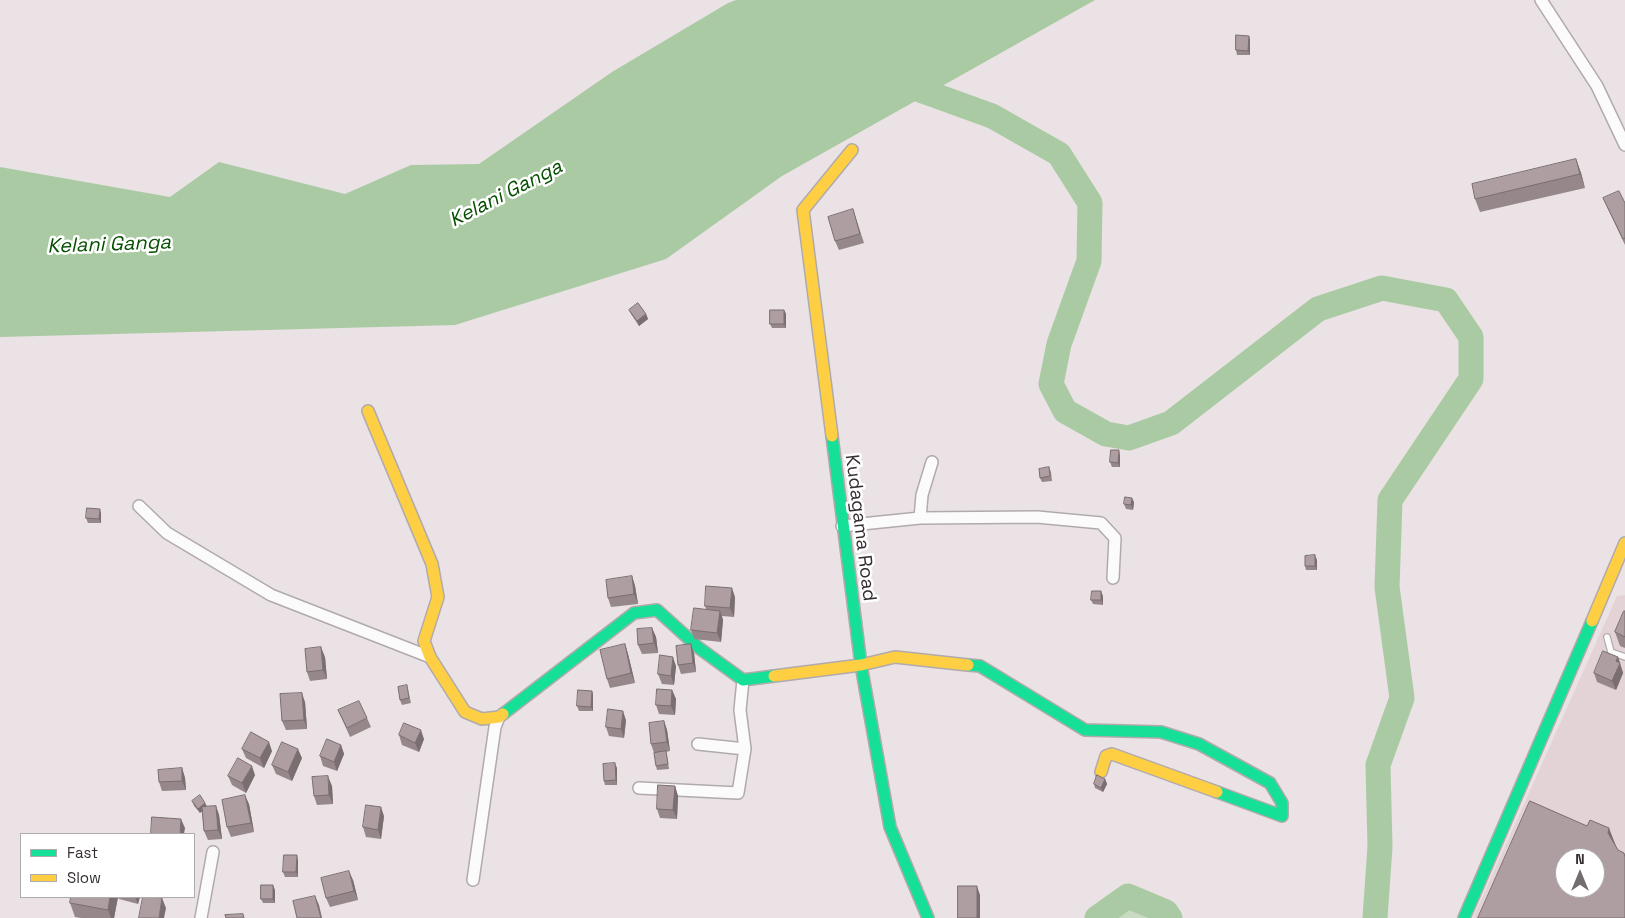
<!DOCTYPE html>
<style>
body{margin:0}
#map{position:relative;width:1625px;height:918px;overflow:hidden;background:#eae2e4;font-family:"Space Grotesk",sans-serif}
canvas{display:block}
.legend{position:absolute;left:20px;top:833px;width:175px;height:65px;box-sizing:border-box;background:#fff;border:1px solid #aeabac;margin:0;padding:6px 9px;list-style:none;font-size:15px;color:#342e2f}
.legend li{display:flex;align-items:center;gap:10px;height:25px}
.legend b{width:25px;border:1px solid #aeabac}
.north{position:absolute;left:1555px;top:848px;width:50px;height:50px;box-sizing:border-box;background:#fff;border:1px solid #aeabac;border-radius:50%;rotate:0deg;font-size:14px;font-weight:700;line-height:20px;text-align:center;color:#342e2f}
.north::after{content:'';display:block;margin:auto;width:18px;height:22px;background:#746d6e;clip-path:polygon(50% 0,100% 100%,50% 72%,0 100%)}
</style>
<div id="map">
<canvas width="1625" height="918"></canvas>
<ul class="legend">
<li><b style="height:6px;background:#16e098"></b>Fast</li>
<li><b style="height:6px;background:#ffcf43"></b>Slow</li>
</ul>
<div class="north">N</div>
</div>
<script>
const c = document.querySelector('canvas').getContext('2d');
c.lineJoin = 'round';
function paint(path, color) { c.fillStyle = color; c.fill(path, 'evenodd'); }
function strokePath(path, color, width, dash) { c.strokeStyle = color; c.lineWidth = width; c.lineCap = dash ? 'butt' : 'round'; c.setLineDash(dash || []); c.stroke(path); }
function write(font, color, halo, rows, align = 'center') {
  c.font = font + ' "Space Grotesk",sans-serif'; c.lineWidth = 5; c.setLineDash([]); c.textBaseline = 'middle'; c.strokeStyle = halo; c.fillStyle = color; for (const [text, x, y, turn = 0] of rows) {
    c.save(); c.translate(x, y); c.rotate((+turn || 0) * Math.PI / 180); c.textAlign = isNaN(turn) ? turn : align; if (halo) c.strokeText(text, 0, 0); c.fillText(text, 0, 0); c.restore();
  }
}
const built = new Path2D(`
 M1625,595V918H1473L1617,596ZM1565,858H1595V888H1565Z`);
const green = new Path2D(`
 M1129,905L1158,918H1110Z`);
const water = new Path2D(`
 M736,0H1095L782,176L666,259L455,325L0,337V167L170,197L219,162L345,194L411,165L479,164L612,72L728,3Z`);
const river = new Path2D(`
 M898,82L992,116L1059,154L1090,203L1089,261L1059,344L1051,384L1065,411L1106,434L1129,438L1171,423L1318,309L1382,288L1446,300L1471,337V379L1390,500L1387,587L1402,698L1378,765L1380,847L1375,918
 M1097,918L1128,896L1166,912L1170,918`);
const lane = new Path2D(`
 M1607,637L1611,652L1625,657`);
const street = new Path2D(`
 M1541,0L1597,86L1625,145
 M139,506L167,533L271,595L430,657
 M920,518L922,495L932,462
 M842,526L920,518L1037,517L1101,523L1115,538L1113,578
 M698,744L745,749
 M639,788L738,793L745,749L740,710L743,680
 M473,880L495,727L499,717
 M201,918L213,852`);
const fast = new Path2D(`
 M832,436L861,665L890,827L928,918
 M968,665L980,666L1085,730L1161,732L1199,744L1270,783L1282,803V816L1217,792
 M503,714L634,613L657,610L699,648L743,680L774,676
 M1464,918L1592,621`);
const slow = new Path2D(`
 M368,411L432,564L438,597L424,641L430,657L465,712L482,719L499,717L503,714
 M832,436L803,210L852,150
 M1592,621L1625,543
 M774,676L861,665L895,657L968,665
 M1101,772L1106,756L1112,754L1217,792`);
const wall = new Path2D(`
 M1249,36L1250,40V55H1237L1236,50Z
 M1576,159L1581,173L1585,188L1480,212L1475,199Z
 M1603,198L1625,203V245L1607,207Z
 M853,209L864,243L839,250L835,241Z
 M629,310L646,314L648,319L639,326L631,314Z
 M784,310L786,314V328H772L770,324Z
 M1120,455V467H1112L1110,462Z
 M1049,467L1051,472L1052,481L1042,482L1040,478Z
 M1134,502L1133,510L1126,509L1124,504Z
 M101,513V523H88L86,518Z
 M1317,560V570H1306L1305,566Z
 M632,576L635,586L638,604L611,607L608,598Z
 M1103,596V605L1093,604L1091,600Z
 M735,597L734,617L722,616L723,620L721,642L694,639L691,630L706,609L705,606Z
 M1625,611V648L1620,646L1615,632Z
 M652,628L656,637L658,653L642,654L638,645Z
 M625,644L628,654L635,683L610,688L607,679Z
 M694,653L696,672L681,674L678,665Z
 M325,657L327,679L310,681L307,672Z
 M1618,657L1623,673L1616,690L1597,682L1594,673Z
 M676,666L674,685L662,684L658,674Z
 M408,690L411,703L402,705L400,700Z
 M672,690L676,699L675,715L659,714L656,705Z
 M592,691L593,695V711H579L577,706Z
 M305,702L307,729L286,730L282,721Z
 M338,710L367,718L371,727L350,737Z
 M626,720L624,738L609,736L606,727Z
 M664,721L667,730L670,751L666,752L667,756L669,769L657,770L656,766L654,753L651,744Z
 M399,735L424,739L419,752L402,745Z
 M341,745L344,754L337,771L323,766L320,756Z
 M242,749L272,751L264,768L246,758Z
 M302,758L292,781L276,774L272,765Z
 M182,768L185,778L186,790L162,791L159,782Z
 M617,768V785H605L604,781Z
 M255,775L246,793L232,785L228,776Z
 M1105,779L1107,784L1103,792L1095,788L1094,784Z
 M332,786L333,804L317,805L314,796Z
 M675,786L678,796L677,819L660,818L657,809Z
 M192,801L205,803L207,807L216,806L219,815L222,839L208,840L204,831L202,811L200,813L194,806Z
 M249,804L254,832L231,837L227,827Z
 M384,816L381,839L366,837L363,827Z
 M298,860V877H285L283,872Z
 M353,880L358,900L330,907L326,898Z
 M275,890V903H263L261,899Z
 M118,897L114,918H81L75,917L70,903Z
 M118,897H140L138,904L119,899Z`);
const shadedWall = new Path2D(`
 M1249,36L1250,40V55L1248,51Z
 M1576,159L1581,173L1585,188L1580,174Z
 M784,310L786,314V328L784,324Z
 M646,314L648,319L639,326L637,321Z
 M1119,450L1120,455V467L1118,463Z
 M1132,498L1134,502L1133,510L1131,505Z
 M100,509L101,513V523L99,519Z
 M1315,555L1317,560V570L1315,566Z
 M632,576L635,586L638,604L634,594Z
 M732,588L735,597L734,617L730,608Z
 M1101,591L1103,596V605L1101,600Z
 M720,611L723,620L721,642L717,633Z
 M652,628L656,637L658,653L654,643Z
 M625,644L628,654L635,683L631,673Z
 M691,644L694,653L696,672L693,663Z
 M321,647L325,657L327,679L323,670Z
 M673,657L676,666L674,685L671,676Z
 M1618,657L1623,673L1616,690L1612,681L1616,661Z
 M672,690L676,699L675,715L671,706Z
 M592,691L593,695V711L591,707Z
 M302,693L305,702L307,729L304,720Z
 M623,711L626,720L624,738L621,729Z
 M664,721L667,730L670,751L667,742Z
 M421,730L424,739L419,752L415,743Z
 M269,742L272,751L264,768L260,758Z
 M341,745L344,754L337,771L334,762Z
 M298,749L302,758L292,781L288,772Z
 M615,763L617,768V785L616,780Z
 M252,766L255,775L246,793L242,783Z
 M182,768L185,778L186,790L182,781Z
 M328,776L332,786L333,804L329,795Z
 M1105,779L1107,784L1103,792L1101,788Z
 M675,786L678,796L677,819L673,810Z
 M245,795L249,804L254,832L251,823Z
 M205,803L207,807L200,813L198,809Z
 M216,806L219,815L222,839L218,830Z
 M381,807L384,816L381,839L378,830Z
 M181,819L185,828L184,834H180Z
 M1609,828L1616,846L1614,851L1608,833Z
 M297,855L298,860V877L296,872Z
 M349,871L353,880L358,900L354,891Z
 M273,885L275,890V903L273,899Z
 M977,886L980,895V918H977Z
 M315,896L319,905L322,918H321Z
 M110,897H118L114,918H111L108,910Z
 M135,897H140L138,904Z
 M162,898L166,908L164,918H159Z`);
const building = new Path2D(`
 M1236,35L1249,36L1248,51L1236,50Z
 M1576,159L1580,174L1475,199L1472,184Z
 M1619,191L1625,203V238L1623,239L1603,198Z
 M853,209L860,234L835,241L828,217Z
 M638,303L646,314L637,321L629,310Z
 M770,310H784V324H770Z
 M1111,450H1119L1118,463L1110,462Z
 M1049,467L1050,476L1040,478L1039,469Z
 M1125,497L1132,498L1131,505L1124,504Z
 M87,508L100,509L99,519L86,518Z
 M1315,555V566H1305V556Z
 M632,576L634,594L608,598L606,580Z
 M706,586L732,588L730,608L705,606Z
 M1092,591H1101V600H1091Z
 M694,608L720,611L717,633L691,630Z
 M1624,611H1625V637L1615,632Z
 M652,628L654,643L638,645L637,629Z
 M625,644L631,673L607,679L600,650Z
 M691,644L693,663L678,665L676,646Z
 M321,647L323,670L307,672L305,649Z
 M1603,651L1618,657L1616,661L1620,663L1612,681L1594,673Z
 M660,655L673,657L671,676L658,674Z
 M407,685L409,698L400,700L398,687Z
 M657,689L672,690L671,706L656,705Z
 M578,690L592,691L591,707L577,706Z
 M302,693L304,720L282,721L280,694Z
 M359,701L367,718L347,728L338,710Z
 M608,709L623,711L621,729L606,727Z
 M664,721L667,742L651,744L649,723Z
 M404,723L421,730L415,743L399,735Z
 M251,732L269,742L260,758L242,749Z
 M327,739L341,745L334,762L320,756Z
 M282,742L298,749L288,772L272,765Z
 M666,751L668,764L656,766L654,753Z
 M238,758L252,766L242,783L228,776Z
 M615,763L616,780L604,781L603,764Z
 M182,768V781L159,782L158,770Z
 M1097,775L1105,779L1101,788L1094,784Z
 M328,776L329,795L314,796L312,777Z
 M658,785L675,786L673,810L657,809Z
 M200,795L205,803L198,809L192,801Z
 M245,795L251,823L227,827L222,800Z
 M1530,801L1587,826L1590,820L1609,828L1608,833L1618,850L1624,853L1625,857V918H1478ZM1565,858H1595V888H1565Z
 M366,805L381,807L378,830L363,827Z
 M216,806L218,830L204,831L202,807Z
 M152,817L181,819L180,834H151Z
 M284,855H297L296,872H283Z
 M349,871L354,891L326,898L321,878Z
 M261,885H273V899H261Z
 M958,886H977V918H958Z
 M315,896L321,918H297L293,901Z
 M71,897H110L108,910L70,903Z
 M143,897H153L162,898L159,918H139Z
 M243,914L244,918H226L225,915Z`);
const streetNames = [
 ["Kudagama Road",860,528,83]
];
const waterNames = [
 ["Kelani Ganga",506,194,-27],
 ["Kelani Ganga",109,245,-2]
];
paint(built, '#e4d3d6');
paint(green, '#c8dac2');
paint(water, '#aacaa3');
strokePath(river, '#aacaa3', 25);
strokePath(lane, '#b1aaac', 8);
strokePath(street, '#b1aaac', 14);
strokePath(fast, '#b1aaac', 14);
strokePath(slow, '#b1aaac', 14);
strokePath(lane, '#fcfbfb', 5.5);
strokePath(street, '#fcfbfb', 11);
strokePath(fast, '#16e098', 11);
strokePath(slow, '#ffcf43', 11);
paint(wall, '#96878a');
paint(shadedWall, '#7a6e71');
paint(building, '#ae9da1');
strokePath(building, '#7a6e71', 1);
write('19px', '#342e2f', '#fff', streetNames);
write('italic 20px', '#054f00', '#fff', waterNames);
</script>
